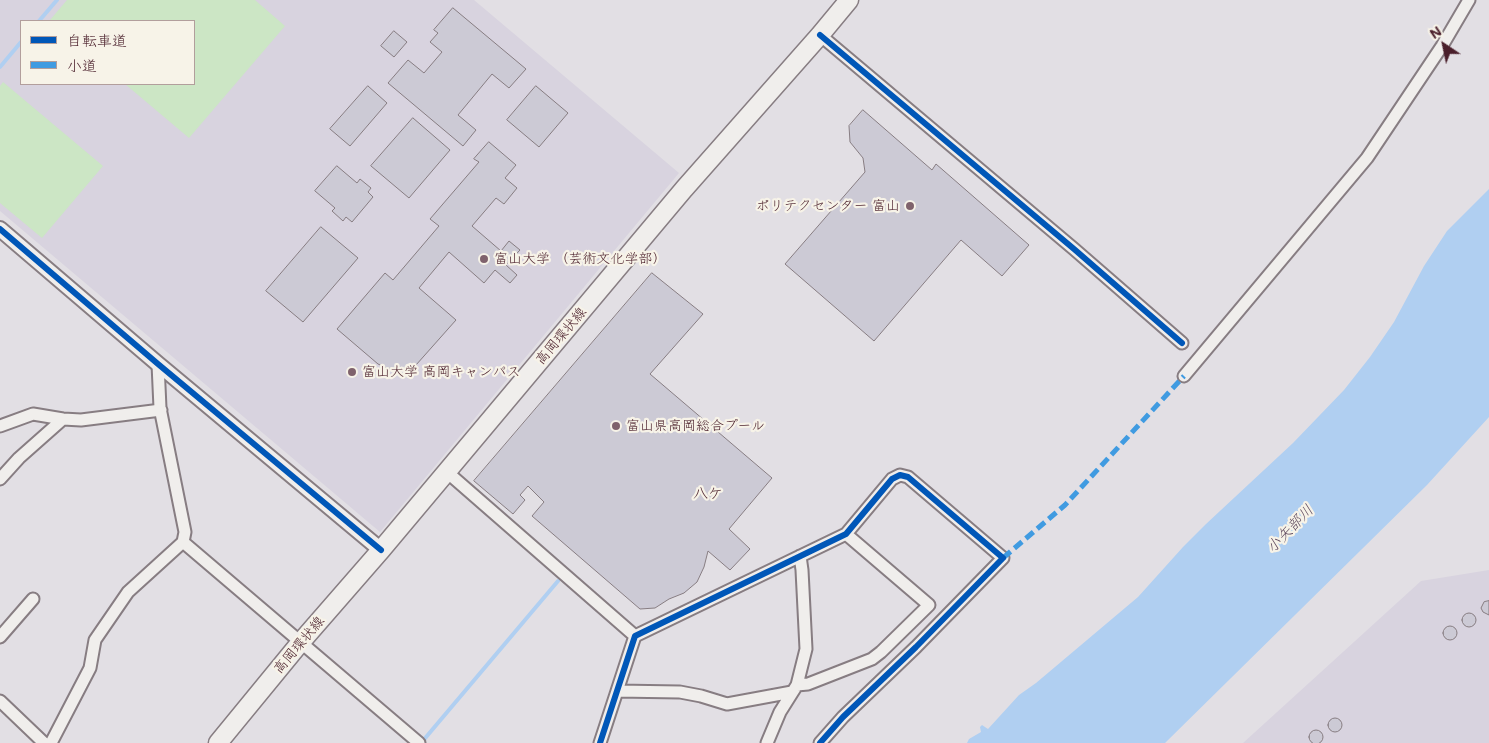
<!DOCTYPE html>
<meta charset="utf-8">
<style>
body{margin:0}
#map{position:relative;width:1489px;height:743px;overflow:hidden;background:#e2dfe4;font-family:Mali,"Klee One",sans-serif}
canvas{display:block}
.legend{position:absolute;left:20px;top:20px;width:175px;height:65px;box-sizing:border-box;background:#f7f3e8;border:1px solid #b29e9c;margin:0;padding:6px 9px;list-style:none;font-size:15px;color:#4a1f2b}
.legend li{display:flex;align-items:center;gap:10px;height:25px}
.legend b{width:25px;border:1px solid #b29e9c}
.north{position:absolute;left:1419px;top:20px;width:50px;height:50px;-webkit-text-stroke:4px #f7f3e8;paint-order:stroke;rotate:326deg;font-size:14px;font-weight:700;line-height:20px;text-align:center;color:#4a1f2b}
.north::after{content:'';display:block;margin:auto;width:18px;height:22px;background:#4a1f2b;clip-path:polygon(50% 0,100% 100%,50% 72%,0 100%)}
</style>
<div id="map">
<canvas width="1489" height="743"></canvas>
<ul class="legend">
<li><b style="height:6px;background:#0057b8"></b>自転車道</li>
<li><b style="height:6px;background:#409be1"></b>小道</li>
</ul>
<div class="north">N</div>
</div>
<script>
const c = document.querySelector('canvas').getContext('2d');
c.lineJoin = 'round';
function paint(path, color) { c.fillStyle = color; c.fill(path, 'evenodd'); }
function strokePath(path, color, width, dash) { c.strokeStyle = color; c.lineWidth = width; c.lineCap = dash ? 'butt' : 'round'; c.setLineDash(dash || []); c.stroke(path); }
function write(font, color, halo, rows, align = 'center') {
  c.font = font + ' Mali,"Klee One",sans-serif'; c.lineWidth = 4.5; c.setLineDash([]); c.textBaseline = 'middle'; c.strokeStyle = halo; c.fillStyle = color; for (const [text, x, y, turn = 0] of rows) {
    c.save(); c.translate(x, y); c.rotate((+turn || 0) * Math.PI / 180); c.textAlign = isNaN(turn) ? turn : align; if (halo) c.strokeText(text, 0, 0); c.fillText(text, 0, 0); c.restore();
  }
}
const built = new Path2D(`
 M0,0H474L679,173L380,532L0,211ZM21,21H194V84H21Z
 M1489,570V743H1243L1421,581Z`);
const green = new Path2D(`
 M67,0H255L285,26L189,138L125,84H194V21H52L50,20Z
 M3,82L103,166L42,238L0,203V86Z`);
const water = new Path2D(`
 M1489,189V417L1427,485L1165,743H967L969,739L981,732L980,727L982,725L988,729L1019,695L1036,683L1138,597L1183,547L1206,524L1293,443L1344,390L1370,357L1394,322L1424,266L1447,231Z`);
const stream = new Path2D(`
 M39,21L57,0
 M0,67L21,42
 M421,743L558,581`);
const building = new Path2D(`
 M453,8L526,69L509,88L492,74L458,115L476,130L463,146L388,83L408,60L424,73L442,52L430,42L438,33L434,30Z
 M394,31L407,42L394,57L381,46Z
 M368,86L387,103L350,146L330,129Z
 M536,86L568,113L539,147L507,120Z
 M863,110L932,170L936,164L1029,245L1002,276L961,240L874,341L785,264L865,172L863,158L850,142L849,126Z
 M413,118L450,150L409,198L371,166Z
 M489,142L516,165L505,178L517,188L504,204L496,198L472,226L501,251L509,241L520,250L506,265L517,275L510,283L495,270L484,283L449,252L419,288L456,320L416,365L405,369H389L378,364L337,329L385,273L393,280L439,226L430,219L479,162L474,159Z
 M337,166L357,183L360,179L371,188L368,192L373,197L352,222L346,217L343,221L332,211L335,208L315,191Z
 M321,227L358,258L303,322L266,291Z
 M652,273L703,314L650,374L772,478L729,529L750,549L730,570L708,551L704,567L697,582L684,593L669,599L655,608L640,609L532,516L544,502L528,486L520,495L525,500L513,514L474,481Z
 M1489,601V615L1483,612L1481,608L1484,602Z
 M1462 620a7 7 0 1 1 14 0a7 7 0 1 1-14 0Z
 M1443 633a7 7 0 1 1 14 0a7 7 0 1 1-14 0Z
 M1328 725a7 7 0 1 1 14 0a7 7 0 1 1-14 0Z
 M1309 737a7 7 0 1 1 14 0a7 7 0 1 1-14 0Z`);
const minor = new Path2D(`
 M820,35L1074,249L1182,343
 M158,364L160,408L185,532L183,542L419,743
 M1184,376L1367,158L1442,46L1469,0
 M0,426L33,414L63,419L81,420L161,410
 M447,472L635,636
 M0,479L19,458L63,419
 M0,637L33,599
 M797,685L808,684L872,659L881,652L929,605L846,534
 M617,691L680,692L701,696L727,704L792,692
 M0,701L44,743
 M51,743L90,668L95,640L128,592L183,542
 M600,743L635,636L846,534L892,479L900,475L908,477L1003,558L916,647L843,717L820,743
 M767,743L780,712L797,685L806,649L802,570L800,556`);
const tertiary = new Path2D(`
 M0,229L158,364L381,550`);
const primary = new Path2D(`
 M218,743L300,643L381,550L684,189L820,35L849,0`);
const quiet = new Path2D(`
 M1003,558L1065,505L1184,376`);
const cycleway = new Path2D(`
 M820,35L1074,249L1182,343
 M0,229L158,364L381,550
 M600,743L635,636L846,534L892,479L900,475L908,477L1003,558L916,647L843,717L820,743`);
const markers = [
 [910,206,5,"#7f626c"],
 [484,259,5,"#7f626c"],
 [352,372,5,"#7f626c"],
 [616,426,5,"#7f626c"]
];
const poiNames = [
 ["ポリテクセンター 富山",900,206,"right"],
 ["富山大学 （芸術文化学部）",494,259],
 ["富山大学 高岡キャンパス",362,372],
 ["富山県高岡総合プール",626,426]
];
const streetNames = [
 ["高岡環状線",561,336,-50],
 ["高岡環状線",299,645,-50]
];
const neighbourhoodNames = [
 ["八ケ",708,493]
];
const waterNames = [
 ["小矢部川",1290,529,-46]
];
paint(built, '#d8d3df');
paint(green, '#cce6c5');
paint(water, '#b0cff1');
strokePath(stream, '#b0cff1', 4);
paint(building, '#cccad5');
strokePath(building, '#877d82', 1);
strokePath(minor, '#877d82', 15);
strokePath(tertiary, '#877d82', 18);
strokePath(primary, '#877d82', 21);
strokePath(minor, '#f0eeec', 11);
strokePath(tertiary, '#f0eeec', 14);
strokePath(primary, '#f0eeec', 18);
strokePath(quiet, '#409be1', 5, [10, 5]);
strokePath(cycleway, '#0057b8', 6);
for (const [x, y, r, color] of markers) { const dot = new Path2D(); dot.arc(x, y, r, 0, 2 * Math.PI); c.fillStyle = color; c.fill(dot); strokePath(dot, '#f7f3e8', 2); }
write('14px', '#4a1f2b', '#f7f3e8', poiNames, 'left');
write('14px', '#4a1f2b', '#f7f3e8', streetNames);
write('15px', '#4a1f2b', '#f7f3e8', neighbourhoodNames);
write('italic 15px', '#5e495e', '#f7f3e8', waterNames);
</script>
